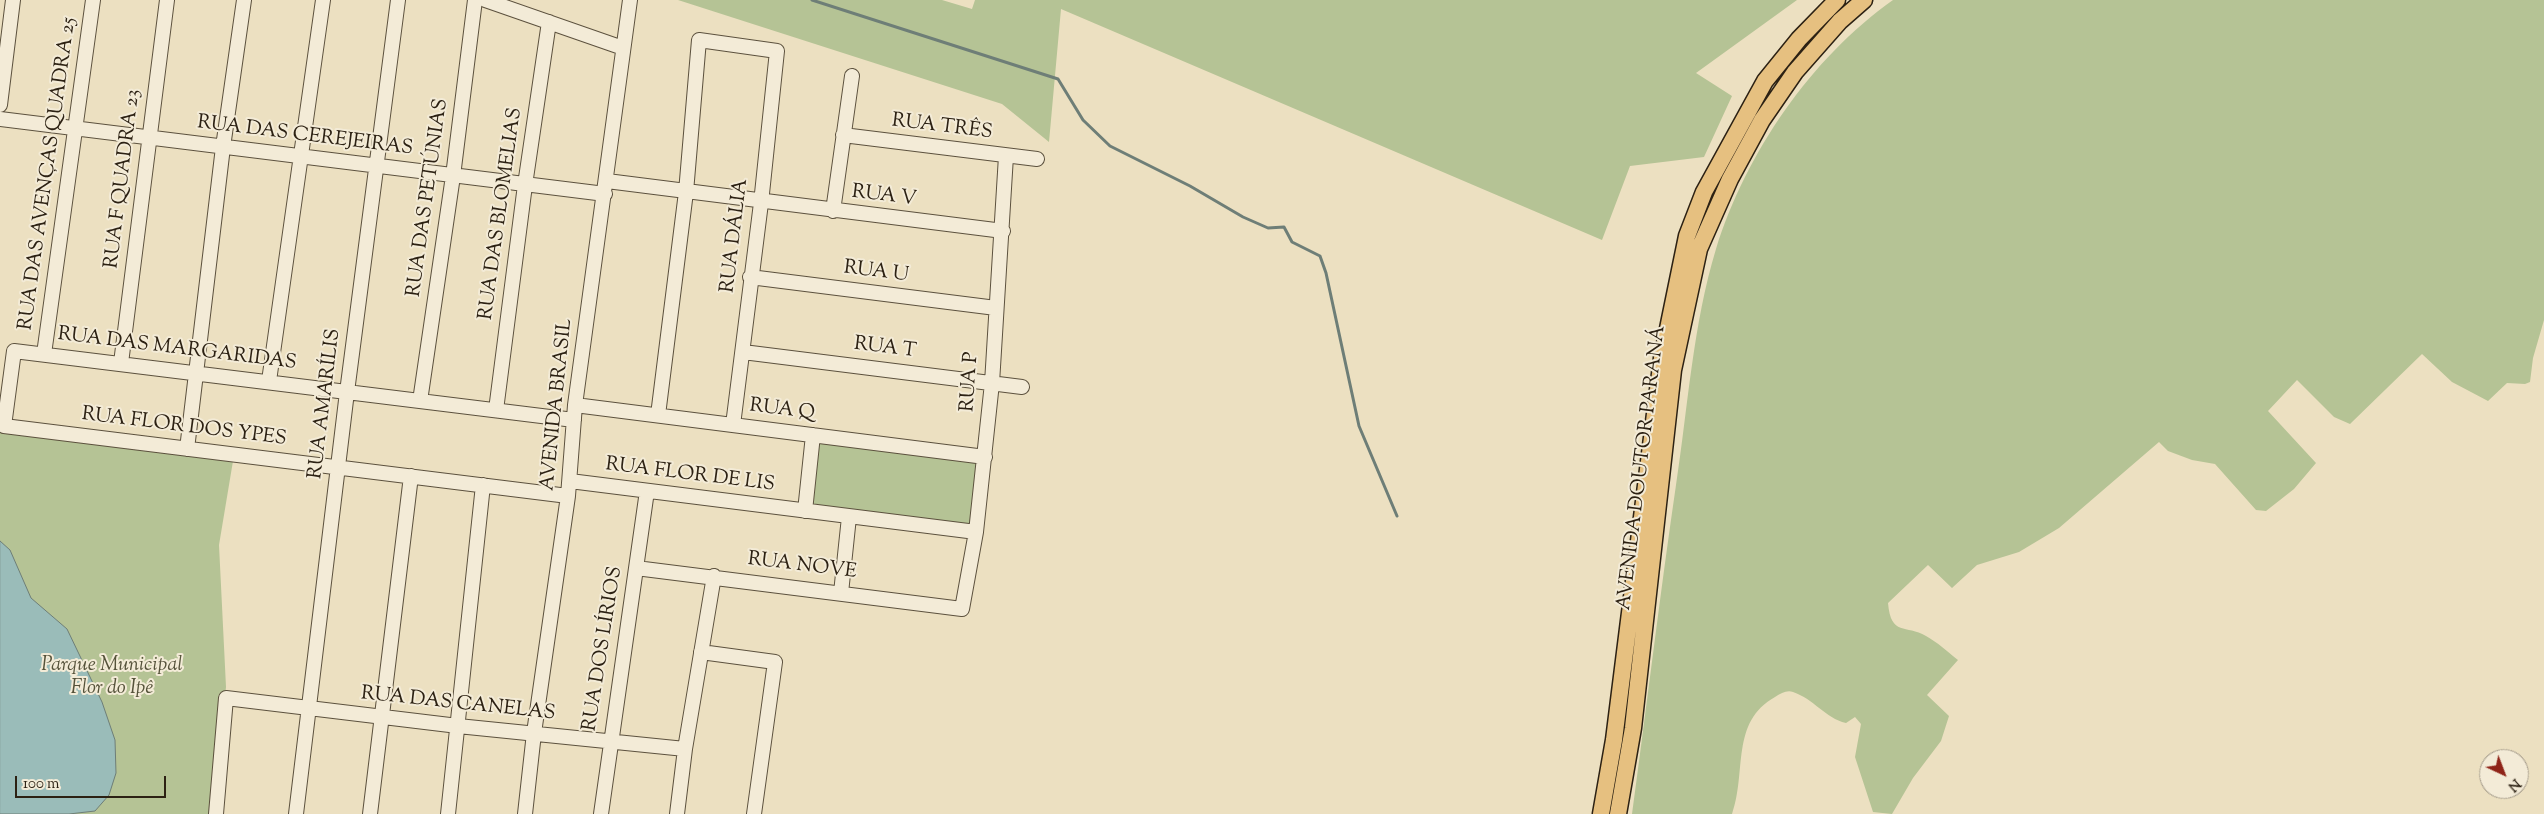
<!DOCTYPE html>
<meta charset="utf-8">
<style>
body{margin:0}
#map{position:relative;width:2544px;height:814px;overflow:hidden;background:#ece0c1;font-family:"Sorts Mill Goudy",serif}
canvas{display:block}
.north{position:absolute;left:2479px;top:749px;width:50px;height:50px;box-sizing:border-box;background:#f3ebd7;border:1px solid #a39a89;border-radius:50%;rotate:137deg;font-size:14px;font-weight:700;line-height:20px;text-align:center;color:#2c2113}
.north::after{content:'';display:block;margin:auto;width:18px;height:22px;background:#8f2418;clip-path:polygon(50% 0,100% 100%,50% 72%,0 100%)}
.scale{position:absolute;left:15px;top:776px;width:151px;height:22px;box-sizing:border-box;border:2px solid #2c2113;border-top:0;padding-left:6px;font-size:15px;line-height:18px;white-space:nowrap;color:#2c2113;-webkit-text-stroke:4px #f3ebd7;paint-order:stroke}
</style>
<div id="map">
<canvas width="2544" height="814"></canvas>
<div class="north">N</div>
<div class="scale">100 m</div>
</div>
<script>
const c = document.querySelector('canvas').getContext('2d');
c.lineJoin = 'round';
function paint(path, color) { c.fillStyle = color; c.fill(path, 'evenodd'); }
function strokePath(path, color, width, dash) { c.strokeStyle = color; c.lineWidth = width; c.lineCap = dash ? 'butt' : 'round'; c.setLineDash(dash || []); c.stroke(path); }
function write(font, color, halo, rows, align = 'center') {
  c.font = font + ' "Sorts Mill Goudy",serif'; c.lineWidth = 4; c.setLineDash([]); c.textBaseline = 'middle'; c.strokeStyle = halo; c.fillStyle = color; for (const [text, x, y, turn = 0] of rows) {
    c.save(); c.translate(x, y); c.rotate((+turn || 0) * Math.PI / 180); c.textAlign = isNaN(turn) ? turn : align; if (halo) c.strokeText(text, 0, 0); c.fillText(text, 0, 0); c.restore();
  }
}
const green = new Path2D(`
 M678,0H942L972,9L975,0H1797L1696,73L1732,96L1704,157L1630,166L1602,240L1061,9L1049,142L1002,104Z
 M1893,0H2544V320L2533,358L2530,382L2525,384L2507,383L2488,401L2452,382L2422,354L2350,424L2334,417L2297,380L2268,411L2316,463L2294,489L2266,511L2256,510L2215,464L2192,460L2168,451L2159,442L2059,528L2019,552L1977,565L1952,588L1928,565L1888,603C1891,637 1906,624 1926,636C1937,642 1948,652 1958,660L1927,695L1949,716L1941,741L1913,778L1892,814L1873,812L1855,757L1861,724L1855,717L1846,723C1825,718 1814,699 1793,692C1787,690 1781,693 1775,697C1730,722 1747,772 1732,814H1632C1647,704 1660,594 1676,485C1688,407 1693,324 1716,249C1746,153 1811,58 1893,0Z
 M0,432L233,461L219,545L226,687L213,814H0Z
 M816,439L982,459L974,526L808,506Z`);
const water = new Path2D(`
 M0,541L10,550L31,598L67,629L102,702L115,740L116,773L109,795L95,811L69,814H0Z`);
const stream = new Path2D(`
 M812,0L1058,79L1083,120L1110,146L1190,186L1243,217L1268,228L1284,227L1292,242L1320,256L1326,273L1359,426L1397,516`);
const minor = new Path2D(`
 M485,0L623,48
 M0,105L13,0
 M0,119L605,194
 M843,135L1037,159
 M607,181L1003,231
 M833,211L852,76
 M750,277L996,308
 M743,352L1022,387
 M44,354L93,0
 M121,363L167,0
 M269,381L323,0
 M420,401L453,176L475,0
 M575,405L985,457
 M496,410L525,185L549,22
 M658,415L686,192L699,40L777,51L761,203L733,425
 M187,449L223,147L244,0
 M570,481L976,532
 M568,496L4,426L14,351L574,420
 M805,511L813,435
 M636,568L962,609L976,532L992,383L1006,156
 M841,593L849,517
 M701,652L775,662L754,814
 M216,814L226,698L458,726L685,749
 M296,814L347,392L398,0
 M370,814L411,476
 M448,814L483,485
 M525,814L534,733L568,496L575,405L630,0
 M601,814L647,491
 M677,814L685,749L714,576`);
const major = new Path2D(`
 M1601,814L1614,740L1662,358L1687,236L1704,192L1765,81L1799,39L1837,0
 M1618,814L1633,728L1673,370L1699,249L1730,179L1762,120L1795,72L1840,21L1864,0`);
const streetNames = [
 ["RUA TRÊS",942,128,7],
 ["RUA DAS CEREJEIRAS",305,137,7],
 ["RUA DAS AVENÇAS QUADRA 25",49,174,-82],
 ["RUA F QUADRA 23",124,179,-83],
 ["RUA V",884,197,7],
 ["RUA DAS PETÚNIAS",429,198,-82],
 ["RUA DAS BLOMELIAS",502,214,-82],
 ["RUA DÁLIA",736,236,-83],
 ["RUA U",876,273,7],
 ["RUA T",885,349,7],
 ["RUA DAS MARGARIDAS",177,350,7],
 ["RUA P",971,382,-86],
 ["RUA AMARÍLIS",326,404,-83],
 ["AVENIDA BRASIL",558,405,-84],
 ["RUA Q",782,411,7],
 ["RUA FLOR DOS YPES",184,428,7],
 ["AVENIDA DOUTOR PARANÁ",1643,468,-83],
 ["RUA FLOR DE LIS",690,476,7],
 ["RUA NOVE",802,567,7],
 ["RUA DOS LÍRIOS",604,649,-81],
 ["RUA DAS CANELAS",458,705,6]
];
const parkNames = [
 ["Parque Municipal",112,667],
 ["Flor do Ipê",112,690]
];
paint(green, '#b5c395');
paint(water, '#9abcb9');
strokePath(water, '#6e7e77', 1);
strokePath(stream, '#6e7e77', 3);
strokePath(minor, '#5c513e', 16);
strokePath(major, '#2c2113', 19);
strokePath(minor, '#f3ebd7', 14);
strokePath(major, '#e6c080', 16);
write('20px', '#2c2113', '#f3ebd7', streetNames);
write('italic 20px', '#55523a', '#f3ebd7', parkNames);
</script>
